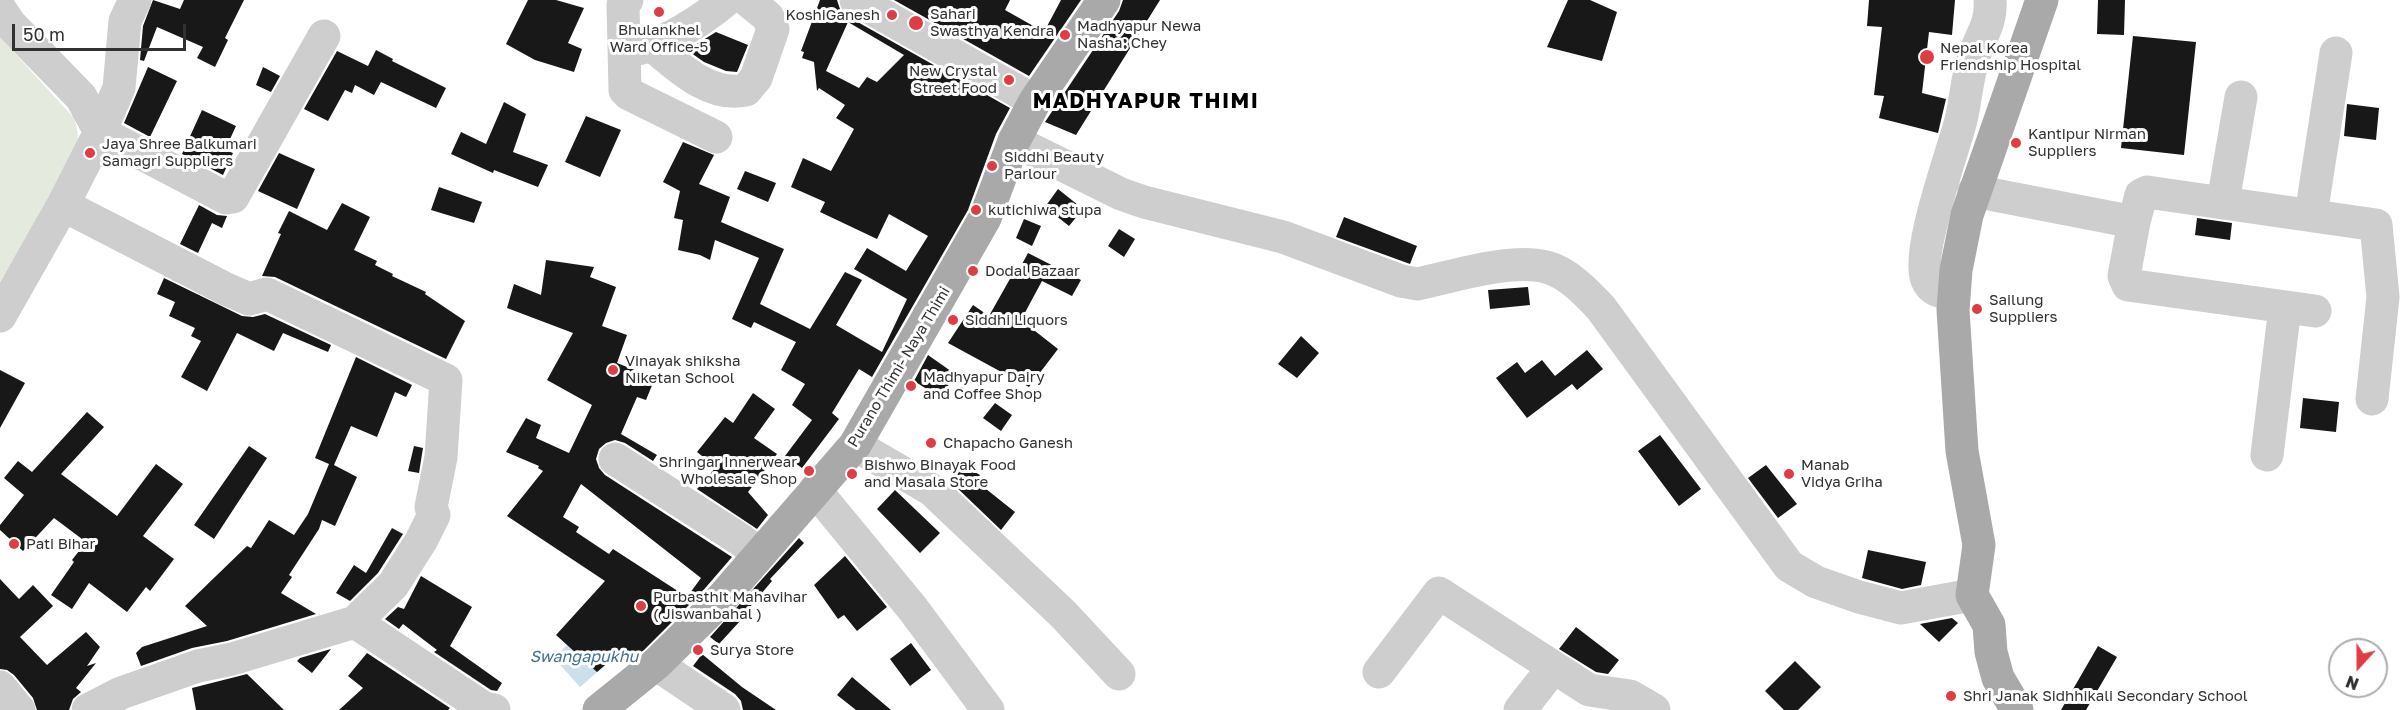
<!DOCTYPE html>
<style>
body{margin:0}
#map{position:relative;width:2400px;height:710px;overflow:hidden;background:#fff;font-family:"Golos Text",sans-serif}
canvas{display:block}
.north{position:absolute;left:2328px;top:638px;width:60px;height:60px;box-sizing:border-box;background:#fff;border:2px solid #adadad;border-radius:50%;rotate:201deg;font-size:16px;font-weight:700;line-height:24px;text-align:center;color:#313131}
.north::after{content:'';display:block;margin:auto;width:21px;height:27px;background:#de3d46;clip-path:polygon(50% 0,100% 100%,50% 72%,0 100%)}
.scale{position:absolute;left:12px;top:24px;width:174px;height:27px;box-sizing:border-box;border:3px solid #313131;border-top:0;padding-left:8px;font-size:18px;line-height:21px;white-space:nowrap;color:#313131;-webkit-text-stroke:4px #fff;paint-order:stroke}
</style>
<div id="map">
<canvas width="2400" height="710"></canvas>
<div class="north">N</div>
<div class="scale">50 m</div>
</div>
<script>
const c = document.querySelector('canvas').getContext('2d');
c.lineJoin = 'round';
function paint(path, color) { c.fillStyle = color; c.fill(path, 'evenodd'); }
function strokePath(path, color, width, dash) { c.strokeStyle = color; c.lineWidth = width; c.lineCap = dash ? 'butt' : 'round'; c.setLineDash(dash || []); c.stroke(path); }
function write(font, color, halo, rows, align = 'center') {
  c.font = font + ' "Golos Text",sans-serif'; c.lineWidth = 6; c.setLineDash([]); c.textBaseline = 'middle'; c.strokeStyle = halo; c.fillStyle = color; for (const [text, x, y, turn = 0] of rows) {
    c.save(); c.translate(x, y); c.rotate((+turn || 0) * Math.PI / 180); c.textAlign = isNaN(turn) ? turn : align; if (halo) c.strokeText(text, 0, 0); c.fillText(text, 0, 0); c.restore();
  }
}
const green = new Path2D(`
 M0,37L74,118C80,136 79,145 71,161L0,282Z`);
const water = new Path2D(`
 M582,629L617,655L580,687L554,658Z`);
const building = new Path2D(`
 M153,0L180,9L184,0H244L225,38L228,40L215,67L197,58L203,47L157,27L144,61L140,60L143,26Z
 M528,0H556L584,8L568,43L582,49L574,72L535,60L506,44Z
 M820,0H837L840,9L847,16L1010,108L996,134L968,210L872,377L859,369L832,413L839,419L802,468L785,456L812,420L792,405L805,384L781,370L796,342L754,322L751,328L732,319L759,258L715,240L710,260L700,255L678,250L683,220L674,218L680,191L663,182L683,142L714,155L699,184L730,197L721,222L784,249L760,304L810,329L845,272L862,280L836,325L882,352L907,299L854,269L867,248L906,271L928,236L889,214L877,239L820,212L825,202L791,187L803,158L831,171L854,129L836,118L845,105L819,88L817,91L814,62L802,58L804,52L801,51ZM848,22L904,55L877,82L867,77L859,88L826,71Z
 M894,0H1010L1005,10L1044,32L1061,0H1081L1029,76Z
 M1123,0H1160L1076,135L1045,122L1119,11Z
 M1568,0H1590L1617,12L1602,61L1547,47Z
 M1869,0H1955L1952,35L1929,32L1922,93L1946,99L1938,133L1879,118L1884,96L1874,95L1882,27L1867,26Z
 M2098,0H2125L2124,35L2097,34Z
 M716,32L748,45L737,72L726,71L704,62L687,50Z
 M2133,36L2196,42L2184,155L2121,148Z
 M376,50L393,59L392,61L446,88L436,108L381,82L374,95L355,85L352,93L345,90L328,121L304,109L337,51L368,66Z
 M148,67L177,81L150,137L124,123Z
 M263,67L280,76L271,92L256,85Z
 M504,102L526,114L513,152L548,165L538,187L494,170L493,173L451,154L461,132L486,144Z
 M2347,104L2379,108L2376,140L2344,136Z
 M202,110L236,126L225,150L233,153L223,175L182,154Z
 M586,116L621,130L600,177L565,162Z
 M279,153L315,169L297,209L258,191Z
 M745,171L776,183L768,202L737,189Z
 M439,187L482,202L474,223L431,210Z
 M1058,189L1083,209L1069,226L1045,207Z
 M342,203L370,217L354,250L377,261L375,265L393,274L392,276L426,292L425,294L465,321L446,359L275,277L262,276L281,234L278,233L289,211L327,230Z
 M199,205L217,215L227,216L222,228L212,223L198,253L180,244Z
 M1344,217L1417,246L1410,264L1336,237Z
 M2197,218L2232,223L2230,240L2195,235Z
 M1024,219L1041,226L1032,246L1016,238Z
 M1119,229L1135,239L1124,257L1108,246Z
 M1028,253L1081,280L1072,296L1042,281L1021,320L1058,349L1029,387L948,343L973,305L989,316L1011,277L1014,279Z
 M546,260L594,267L590,277L616,287L602,326L627,335L617,363L655,378L646,400L637,397L621,434L657,455L653,461L625,443L615,440L606,443L599,449L596,459L599,468L605,475L732,557L701,593L644,650L632,659L622,651L597,672L556,635L605,581L507,516L543,471L538,468L539,466L506,452L526,418L541,425L536,438L569,453L592,405L547,380L573,333L507,308L514,284L541,295ZM581,484L701,578L687,597L613,549L609,554L576,532L579,527L563,517Z
 M164,278L242,316L253,317L265,314L331,345L328,352L283,333L274,351L237,333L207,391L181,377L201,341L191,336L195,328L169,316L175,302L157,294Z
 M1528,287L1530,305L1490,309L1488,290Z
 M1301,336L1319,353L1297,378L1278,364Z
 M1587,350L1603,369L1577,390L1572,384L1527,418L1496,378L1517,362L1525,373L1542,360L1555,376Z
 M928,355L955,374L941,398L914,381Z
 M356,357L412,385L406,397L395,392L377,437L351,426L334,465L357,477L335,526L322,520L319,529L289,575L292,577L281,593L316,614L227,641L192,648L141,666L136,653L142,647L207,626L185,606L247,546L251,548L269,520L294,535L308,514L329,464L315,458Z
 M0,370L25,383L0,428Z
 M753,393L775,409L754,438L777,454L748,492L768,515L757,529L697,489L716,467L697,452L725,417L733,423Z
 M2303,398L2339,402L2336,432L2300,428Z
 M995,403L1012,415L1001,431L983,418Z
 M87,412L104,427L61,474L117,516L156,464L183,484L143,536L174,559L150,591L146,587L127,612L89,583L72,609L51,595L74,562L72,560L86,542L54,518L23,551L0,530V525L24,495L4,478L18,461L32,472Z
 M1660,435L1701,489L1679,506L1638,451Z
 M249,446L267,458L214,539L194,525Z
 M414,446L423,448L419,473L408,471Z
 M963,465L980,475L976,481L1015,512L1001,530L952,483Z
 M1766,465L1797,504L1778,518L1748,478Z
 M895,490L940,533L920,553L877,509Z
 M392,528L403,534L378,573L350,601L336,593L354,565L366,573Z
 M799,538L804,543L770,579L772,581L750,607L751,609L719,644L710,637Z
 M1868,550L1926,562L1921,585L1902,589L1862,578Z
 M845,556L887,607L857,631L844,615L838,619L814,585Z
 M421,576L472,607L450,646L502,683L497,691L491,690L434,652L437,650L403,624L399,629L385,619L398,607L404,609Z
 M0,579L19,599L33,585L53,606L20,637L47,665L86,632L100,647L87,666L96,663L76,688L81,692L73,699L69,710H37L33,698L14,675L7,670L0,669Z
 M1952,618L1958,623L1939,642L1920,624Z
 M1576,627L1619,660L1608,674L1596,672L1559,649Z
 M911,643L931,670L910,686L890,659Z
 M2098,646L2117,657L2086,710H2061Z
 M331,649L312,673L297,661L300,658Z
 M367,653L450,708L448,710H339L363,688L348,676Z
 M702,654L742,687L776,710H743L741,701L735,694L693,666Z
 M1795,661L1821,687L1798,710H1784L1765,691Z
 M247,674L284,710H196L192,688Z
 M852,677L891,710H856L837,695Z`);
const minor = new Path2D(`
 M135,0L125,21L119,88L100,132L226,198L233,197L324,36
 M627,0L623,5L625,90L629,94L716,137
 M856,0L1035,101
 M0,9L10,24L81,97L100,132L63,205L0,316
 M652,45C678,67 710,98 746,90L756,78L773,29L768,17L747,0
 M632,50C661,47 704,19 726,0
 M1014,141L1121,194L1144,202L1283,237L1401,281L1418,284C1454,276 1511,258 1546,267C1567,272 1586,292 1601,308L1789,566L1816,582L1859,597L1901,608L1972,595
 M1974,191L2134,222L2124,276L2128,285L2315,311
 M2223,202L2241,97
 M63,205L226,289L249,299L267,294L446,380L441,457L431,507L434,515L421,541L393,585L355,622L232,659L198,666L121,693L88,710
 M2311,215L2336,53
 M2134,222L2141,195L2147,192L2376,225L2383,297L2372,399
 M1954,295C1943,292 1932,292 1927,280C1915,253 1953,152 1961,120C1966,99 1967,77 1974,56C1981,35 1992,23 1990,0
 M855,445L932,490L1063,614L1119,674
 M2267,455L2285,307
 M615,459L741,540L759,555
 M815,490L913,609L988,710
 M355,622L484,708L494,710
 M656,664L724,710
 M1379,672L1439,593L1589,690L1630,696L1654,710
 M0,687L19,710
 M1520,710L1553,668`);
const major = new Path2D(`
 M599,710L656,664L715,606L855,445L985,218L1014,141L1035,101L1104,0
 M2017,710L1998,678L1991,652L1989,625L1972,595L1979,545L1962,451L1953,310L1956,270L1967,215L2042,0`);
const markers = [
 [659,12,6,"#de3d46"],
 [892,15,6,"#de3d46"],
 [916,23,8,"#de3d46"],
 [1065,35,6,"#de3d46"],
 [1927,57,8,"#de3d46"],
 [1009,80,6,"#de3d46"],
 [2016,143,6,"#de3d46"],
 [90,153,6,"#de3d46"],
 [992,166,6,"#de3d46"],
 [976,210,6,"#de3d46"],
 [973,271,6,"#de3d46"],
 [1977,309,6,"#de3d46"],
 [953,320,6,"#de3d46"],
 [613,370,6,"#de3d46"],
 [911,386,6,"#de3d46"],
 [931,443,6,"#de3d46"],
 [809,471,6,"#de3d46"],
 [852,474,6,"#de3d46"],
 [1789,474,6,"#de3d46"],
 [14,544,6,"#de3d46"],
 [641,606,6,"#de3d46"],
 [698,650,6,"#de3d46"],
 [1951,696,6,"#de3d46"]
];
const poiNames = [
 ["Sahari",930,14],
 ["Swasthya Kendra",930,31],
 ["KoshiGanesh",880,15,"right"],
 ["Madhyapur Newa",1077,26],
 ["Nasha: Chey",1077,43],
 ["Bhulankhel",659,30,"center"],
 ["Ward Office-5",659,47,"center"],
 ["Nepal Korea",1940,48],
 ["Friendship Hospital",1940,65],
 ["New Crystal",997,71,"right"],
 ["Street Food",997,88,"right"],
 ["Kantipur Nirman",2028,134],
 ["Suppliers",2028,151],
 ["Jaya Shree Balkumari",102,144],
 ["Samagri Suppliers",102,161],
 ["Siddhi Beauty",1004,157],
 ["Parlour",1004,174],
 ["kutichiwa stupa",988,210],
 ["Dodal Bazaar",985,271],
 ["Sailung",1989,300],
 ["Suppliers",1989,317],
 ["Siddhi Liquors",965,320],
 ["Vinayak shiksha",625,361],
 ["Niketan School",625,378],
 ["Madhyapur Dairy",923,377],
 ["and Coffee Shop",923,394],
 ["Chapacho Ganesh",943,443],
 ["Shringar Innerwear",797,462,"right"],
 ["Wholesale Shop",797,479,"right"],
 ["Bishwo Binayak Food",864,465],
 ["and Masala Store",864,482],
 ["Manab",1801,465],
 ["Vidya Griha",1801,482],
 ["Pati Bihar",26,544],
 ["Purbasthit Mahavihar",653,597],
 ["( Jiswanbahal )",653,614],
 ["Surya Store",710,650],
 ["Shri Janak Sidhhikali Secondary School",1963,696]
];
const streetNames = [
 ["Purano Thimi- Naya Thimi",899,367,-59]
];
const waterNames = [
 ["Swangapukhu",584,657]
];
const districtNames = [
 ["MADHYAPUR THIMI",1146,101]
];
paint(green, '#e4eadd');
paint(water, '#cedfec');
paint(building, '#181818');
strokePath(minor, '#cecece', 33);
strokePath(major, '#a9a9a9', 33);
for (const [x, y, r, color] of markers) { const dot = new Path2D(); dot.arc(x, y, r, 0, 2 * Math.PI); c.fillStyle = color; c.fill(dot); strokePath(dot, '#fff', 2); }
write('15px', '#313131', '#fff', poiNames, 'left');
write('15px', '#313131', '#fff', streetNames);
write('italic 16px', '#417191', '#fff', waterNames);
c.letterSpacing = '1.5px';
write('bold 21px', '#000', '#fff', districtNames);
c.letterSpacing = '0px';
</script>
